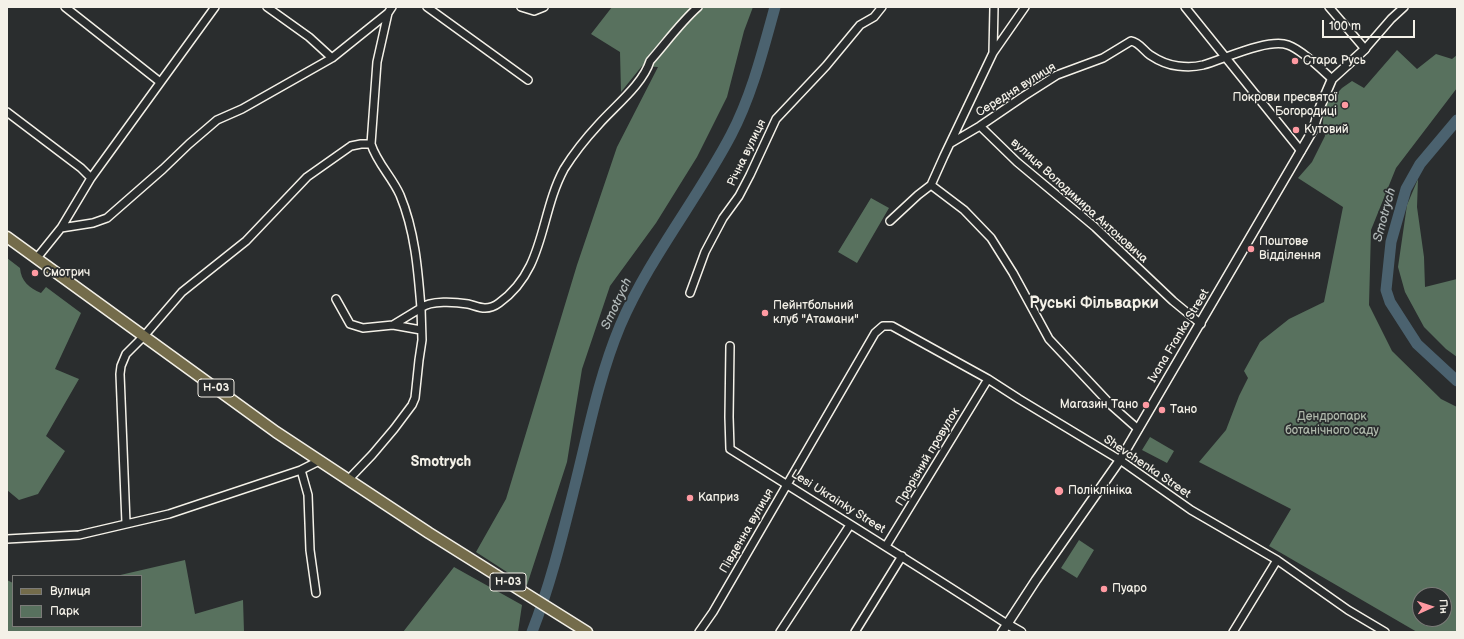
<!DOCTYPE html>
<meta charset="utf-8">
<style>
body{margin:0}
#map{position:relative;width:1464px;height:639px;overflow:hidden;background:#2a2d2e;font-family:"Balsamiq Sans",sans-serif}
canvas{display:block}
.frame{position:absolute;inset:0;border:8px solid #f4f1e8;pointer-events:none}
.legend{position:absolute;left:12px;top:575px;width:130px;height:52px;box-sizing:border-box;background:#2a2d2e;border:1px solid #7b7b78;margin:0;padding:5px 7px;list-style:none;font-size:12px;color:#f4f1e8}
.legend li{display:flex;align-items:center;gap:8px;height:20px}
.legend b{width:20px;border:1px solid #7b7b78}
.north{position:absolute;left:1412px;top:587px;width:40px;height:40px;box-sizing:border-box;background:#2a2d2e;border:1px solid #7b7b78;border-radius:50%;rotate:87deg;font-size:11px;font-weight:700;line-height:16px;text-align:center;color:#f4f1e8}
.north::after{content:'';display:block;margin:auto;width:14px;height:18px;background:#ff9aa2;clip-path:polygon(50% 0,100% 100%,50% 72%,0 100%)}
.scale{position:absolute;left:1322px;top:20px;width:93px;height:18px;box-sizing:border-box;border:2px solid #f4f1e8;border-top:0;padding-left:5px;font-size:12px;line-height:14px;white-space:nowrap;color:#f4f1e8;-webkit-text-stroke:3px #2a2d2e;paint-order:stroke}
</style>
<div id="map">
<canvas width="1464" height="639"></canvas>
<div class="frame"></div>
<ul class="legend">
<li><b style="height:5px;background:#746c4b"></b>Вулиця</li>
<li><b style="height:11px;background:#58715e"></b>Парк</li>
</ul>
<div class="north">Пн</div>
<div class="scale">100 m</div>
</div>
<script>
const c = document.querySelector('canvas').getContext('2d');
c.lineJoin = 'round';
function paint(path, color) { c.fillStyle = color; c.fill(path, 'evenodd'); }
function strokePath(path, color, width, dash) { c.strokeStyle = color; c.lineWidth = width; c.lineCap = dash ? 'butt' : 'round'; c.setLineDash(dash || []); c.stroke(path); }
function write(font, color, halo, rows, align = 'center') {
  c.font = font + ' "Balsamiq Sans",sans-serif'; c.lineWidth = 3.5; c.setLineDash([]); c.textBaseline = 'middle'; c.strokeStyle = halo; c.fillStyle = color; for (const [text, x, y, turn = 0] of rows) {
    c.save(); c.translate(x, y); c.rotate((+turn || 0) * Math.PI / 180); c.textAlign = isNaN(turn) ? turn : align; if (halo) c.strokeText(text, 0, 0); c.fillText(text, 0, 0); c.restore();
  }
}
const green = new Path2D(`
 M612,7H753L744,31L727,97L697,157L656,223L610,286L582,369L567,462L527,585L476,552L506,499L577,265L617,147L658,67L642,66L621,92L620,52L591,34Z
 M1397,50L1417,69L1436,54L1452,59L1457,55V88L1396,168L1371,230L1369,305L1392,351L1441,399L1457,407V632H1417L1269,546L1291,509L1199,462L1226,430L1239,396L1248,378L1244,371L1260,342L1289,319L1324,302L1343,207L1298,178L1312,162L1325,136L1323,123L1324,107L1342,88L1352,81L1364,88ZM1420,595H1444V619H1420Z
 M1418,179L1417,207L1424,257L1425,287L1457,279V357L1446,349L1424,327L1405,292L1398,267L1407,205Z
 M871,198L889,208L857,263L838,252Z
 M7,258L20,268C21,281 29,288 41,293L46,287L81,313L55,369L79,379L46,436L65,451L38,494L19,500L7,490Z
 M1150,437L1174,451L1167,463L1142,450Z
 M1079,540L1094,550L1077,578L1061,568Z
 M185,560L195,614L243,600L244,632H7V580L13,583V626H141V576H116Z
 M454,567L522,605L518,632H403Z`);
const river = new Path2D(`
 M1457,120L1420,164L1406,189L1391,242L1386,290L1390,302L1417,344L1457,381
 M532,632C550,586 562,537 574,489C588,434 598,379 620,326C649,258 697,200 731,135C752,95 763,50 775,7`);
const minor = new Path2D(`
 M65,7L160,82
 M267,7L309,37L332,58
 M427,7L528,80
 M521,7L534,11L544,7
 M1185,7L1301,151
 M1329,7L1365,49L1391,19L1404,7
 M388,13L377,62L371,144C377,163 392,177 400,195C415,231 418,270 421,308L393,325
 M993,53L994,7
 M7,112L81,168L91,178
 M980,126L1017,162L1095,227L1173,301L1201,324
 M951,143L980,126L1024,96L1057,75L1103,58L1131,41C1139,42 1144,51 1150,55C1159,61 1168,65 1178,66C1186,67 1195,67 1203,65C1224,59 1268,38 1288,45C1302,50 1321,69 1332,79
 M931,185L964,210L991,238L1013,273L1049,339L1112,406L1138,429
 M890,221L918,195L931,185L944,156L993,53L1025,7
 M61,228L91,178L215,7
 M36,259L61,228L93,223L107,218L163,169L189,144L217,120L242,109L332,58L388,13L392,7
 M690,293L705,252L723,218L739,196L750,175L776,119L826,66L860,25L874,17L882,7
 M336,299L350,324L363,328L393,325L421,330
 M730,346L729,417L730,449C822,507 915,564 1007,624
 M301,470L308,495L310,550L316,593
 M348,480L372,455L394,429L412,405L415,398L419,360L422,340L421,308C430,300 456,302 468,304C473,305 479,308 485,308C491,308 495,306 499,303C546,269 539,215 564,169C574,153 586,138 599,124C615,106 643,84 650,61C666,43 680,23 698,7
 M126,523L120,374L121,366L126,354L144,336L182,292L246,241L307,177L351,146L361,144H371
 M7,539L79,535L169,514L301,470L319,461
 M886,546L988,379
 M699,632L713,612L875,333L883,326H892L988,379L1019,399L1120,460L1191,510L1277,560L1348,610L1385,632
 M780,632L850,525
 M855,632L902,556
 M1233,632L1277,560`);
const tertiary = new Path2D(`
 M1007,624L1021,632
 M1002,632L1036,580L1120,460L1313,130L1320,107L1332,79L1365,49`);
const primary = new Path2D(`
 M7,237L276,432L429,533L587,632`);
const markers = [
 [1295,61,4,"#ff9aa2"],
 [1345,105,4,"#ff9aa2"],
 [1296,130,4,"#ff9aa2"],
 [1251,249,4,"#ff9aa2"],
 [35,273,4,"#ff9aa2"],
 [765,313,4,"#ff9aa2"],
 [1146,405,4,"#ff9aa2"],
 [1162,410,4,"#ff9aa2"],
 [1059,491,5,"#ff9aa2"],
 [690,498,4,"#ff9aa2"],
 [1104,589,4,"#ff9aa2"]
];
const shields = [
 [216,388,36],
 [508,582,36]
];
const shieldNames = [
 ["Н-03",216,388],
 ["Н-03",508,582]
];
const poiNames = [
 ["Стара Русь",1303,61],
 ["Покрови пресвятої",1337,98,"right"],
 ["Богородиці",1337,112,"right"],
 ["Кутовий",1304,130],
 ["Поштове",1259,242],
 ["Відділення",1259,256],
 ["Смотрич",43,273],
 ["Пейнтбольний",773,306],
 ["клуб \"Атамани\"",773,320],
 ["Магазин Тано",1138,405,"right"],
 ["Тано",1170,410],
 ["Поліклініка",1068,491],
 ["Каприз",698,498],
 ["Пуаро",1112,589]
];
const streetNames = [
 ["Середня вулиця",1016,90,-32],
 ["Річна вулиця",747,153,-64],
 ["вулиця Володимира Антоновича",1079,201,42],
 ["Ivana Franka Street",1179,336,-59],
 ["Прорізний провулок",928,457,-59],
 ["Shevchenka Street",1147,467,34],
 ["Lesi Ukrainky Street",838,502,32],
 ["Південна вулиця",747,531,-60]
];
const parkNames = [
 ["Дендропарк",1332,417],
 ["ботанічного саду",1332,431]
];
const waterNames = [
 ["Smotrych",1385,215,-75],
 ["Smotrych",617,304,-65]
];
const quarterNames = [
 ["Smotrych",441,462]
];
const districtNames = [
 ["Руські Фільварки",1094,304]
];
paint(green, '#58715e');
strokePath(river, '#4b626f', 11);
strokePath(minor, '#f4f1e8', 10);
strokePath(tertiary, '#f4f1e8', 11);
strokePath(primary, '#f4f1e8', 13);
strokePath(minor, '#2a2d2e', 7);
strokePath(tertiary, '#2a2d2e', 8);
strokePath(primary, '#746c4b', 10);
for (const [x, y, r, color] of markers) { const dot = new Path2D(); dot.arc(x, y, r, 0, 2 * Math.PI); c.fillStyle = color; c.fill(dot); strokePath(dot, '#2a2d2e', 1.5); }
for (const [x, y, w] of shields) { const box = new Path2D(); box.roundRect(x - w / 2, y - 9, w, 18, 3); c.fillStyle = '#2a2d2e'; c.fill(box); strokePath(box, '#f4f1e8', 1); }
write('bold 11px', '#f4f1e8', null, shieldNames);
write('12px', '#f4f1e8', '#2a2d2e', poiNames, 'left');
write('12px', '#f4f1e8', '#2a2d2e', streetNames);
write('12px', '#aeb7aa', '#2a2d2e', parkNames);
write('italic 13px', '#b0b8b8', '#2a2d2e', waterNames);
write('bold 14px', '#f4f1e8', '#2a2d2e', quarterNames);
write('bold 16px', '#f4f1e8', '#2a2d2e', districtNames);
</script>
